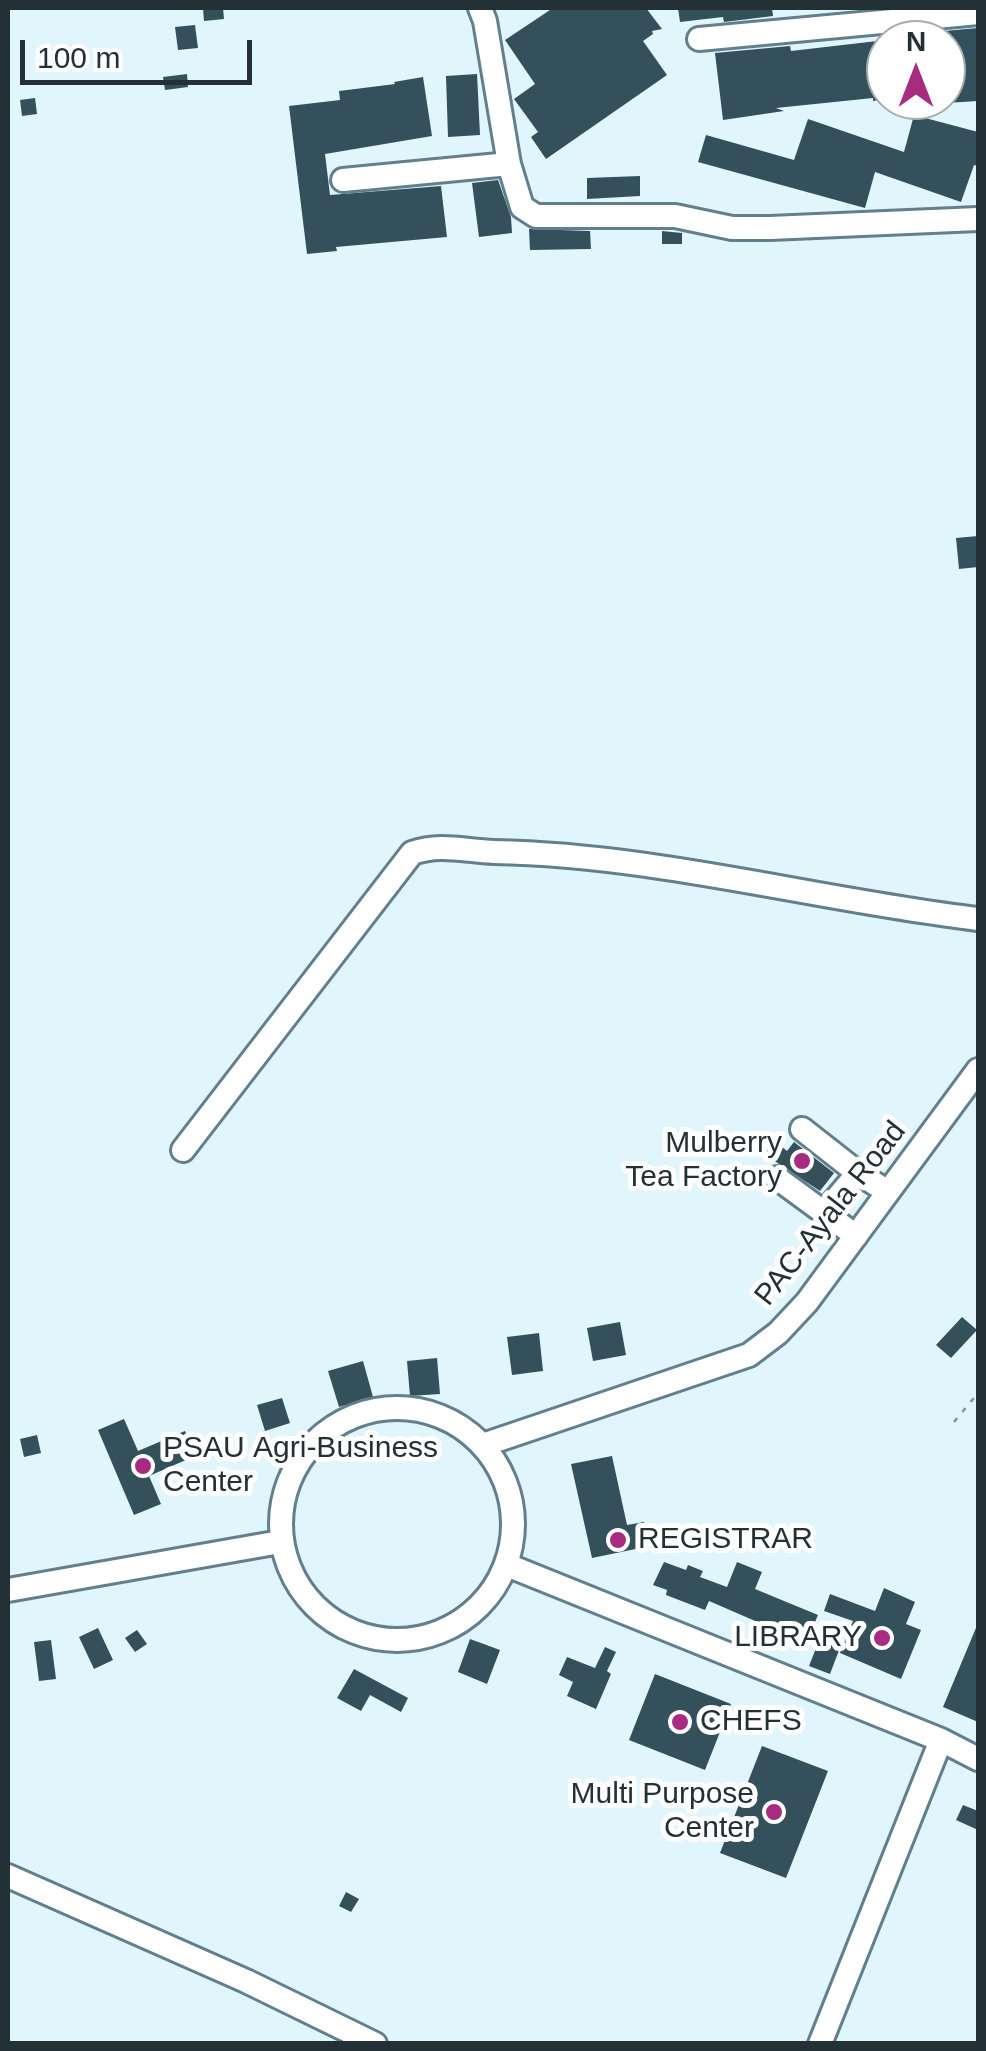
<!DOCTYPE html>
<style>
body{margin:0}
#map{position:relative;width:986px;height:2051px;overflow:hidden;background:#e1f5fd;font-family:Arial,sans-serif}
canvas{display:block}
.frame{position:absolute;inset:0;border:10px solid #233035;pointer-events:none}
.north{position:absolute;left:866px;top:20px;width:100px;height:100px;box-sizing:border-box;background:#fefefe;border:2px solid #a6acae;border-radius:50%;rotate:0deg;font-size:28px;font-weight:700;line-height:40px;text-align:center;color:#233035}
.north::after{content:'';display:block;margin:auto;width:35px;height:45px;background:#a72b7e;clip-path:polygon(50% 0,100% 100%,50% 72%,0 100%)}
.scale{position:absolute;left:20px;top:40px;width:232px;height:45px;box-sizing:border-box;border:5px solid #233035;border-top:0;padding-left:12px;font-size:30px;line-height:35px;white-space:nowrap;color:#233035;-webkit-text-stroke:8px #fefefe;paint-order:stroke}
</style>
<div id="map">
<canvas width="986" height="2051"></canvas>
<div class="frame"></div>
<div class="north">N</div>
<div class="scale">100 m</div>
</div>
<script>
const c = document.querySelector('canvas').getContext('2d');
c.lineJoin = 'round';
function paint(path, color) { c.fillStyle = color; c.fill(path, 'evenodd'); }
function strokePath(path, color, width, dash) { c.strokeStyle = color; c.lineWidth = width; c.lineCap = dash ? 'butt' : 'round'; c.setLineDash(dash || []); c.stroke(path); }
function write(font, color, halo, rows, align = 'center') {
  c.font = font + ' Arial,sans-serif'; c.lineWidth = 10; c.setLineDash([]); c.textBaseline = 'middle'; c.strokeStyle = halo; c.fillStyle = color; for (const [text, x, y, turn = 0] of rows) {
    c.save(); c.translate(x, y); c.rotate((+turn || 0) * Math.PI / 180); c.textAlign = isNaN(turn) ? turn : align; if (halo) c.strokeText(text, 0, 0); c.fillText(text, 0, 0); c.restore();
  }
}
const building = new Path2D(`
 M203,8H223L224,19L204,21Z
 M553,8H646L662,29L652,31L653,34L643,41L667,75L546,159L531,137L538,132L514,99L535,84L505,40Z
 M678,8H772L773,16L724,22L723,17L680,22Z
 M195,25L198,48L178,50L175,27Z
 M978,28V101L946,103V40H900V35Z
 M886,40V99L873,101V98L776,108L784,111L723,120L715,53L790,46L791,51Z
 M187,74L188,87L165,90L163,77Z
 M477,74L480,135L448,137L446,76Z
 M423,77L432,136L325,154L330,195L441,186L447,237L336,247L337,251L307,254L289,106L340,100L339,91L395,84L394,82Z
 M35,98L37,114L22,116L20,100Z
 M914,115L978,132V166L974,165L961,202L875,172L865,208L698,162L706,135L794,160L808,119L904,152Z
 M640,176V196L587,199V178Z
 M498,180L511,217L512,233L479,237L472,183Z
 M529,229L590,231L591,249L530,250Z
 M662,231L682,233V244H662Z
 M978,536V567L959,569L956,538Z
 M775,1141L787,1151L794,1142L834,1173L820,1191L764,1154Z
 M962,1317L977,1330L951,1358L936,1345Z
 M620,1322L626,1355L593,1361L587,1328Z
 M539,1333L543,1371L512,1375L507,1337Z
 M437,1358L440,1394L410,1396L407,1361Z
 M363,1361L373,1397L339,1407L328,1371Z
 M282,1398L290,1423L265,1431L257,1405Z
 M124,1419L138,1451L185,1431L195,1456L149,1476L161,1504L134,1515L98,1430Z
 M37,1435L41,1453L24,1457L20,1439Z
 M612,1456L627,1525L644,1522L650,1546L592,1558L571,1464Z
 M664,1562L686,1570L688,1565L703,1571L700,1577L727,1587L737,1562L762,1572L755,1589L818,1615L806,1643L709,1601L705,1610L666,1595L667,1590L653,1585Z
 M884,1588L915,1602L906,1624L921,1630L901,1679L840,1653L853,1621L824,1611L830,1594L875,1611Z
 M978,1623V1722L943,1707Z
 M98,1628L113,1660L94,1669L79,1637Z
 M137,1630L147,1644L135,1652L125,1638Z
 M820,1638L841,1645L830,1674L809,1666Z
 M470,1639L500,1650L487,1684L458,1672Z
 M51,1640L56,1679L39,1681L34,1642Z
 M605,1647L616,1652L607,1671L611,1674L596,1709L567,1696L573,1682L559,1675L567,1657L595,1668Z
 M354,1669L408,1698L401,1712L370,1695L361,1711L337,1698Z
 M655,1674L731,1704L705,1770L629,1740Z
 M762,1746L828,1771L786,1878L720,1853Z
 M963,1805L978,1811V1830L956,1820Z
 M346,1892L359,1899L351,1912L339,1906Z`);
const path = new Path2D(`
 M954,1422L978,1393`);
const minor = new Path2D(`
 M480,8L485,21L509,164L522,207L536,216H675L732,228H770L978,219
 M699,39L978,13
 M343,180L509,164
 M802,1129L858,1173L888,1192
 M183,1150L412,853C441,843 464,851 494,852C658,855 817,900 978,919
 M777,1178L856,1236
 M825,1212L858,1173
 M281 1524a116 116 0 1 1 232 0a116 116 0 1 1-232 0Z
 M483,1445L749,1355L778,1333L807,1302L978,1070
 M507,1565L941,1740L978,1759
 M8,1590L280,1542
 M8,1876L246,1981L375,2044
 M820,2044L941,1740`);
const markers = [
 [802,1161,10,"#a72b7e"],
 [143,1466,10,"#a72b7e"],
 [618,1540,10,"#a72b7e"],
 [882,1638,10,"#a72b7e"],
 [680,1722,10,"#a72b7e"],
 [774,1812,10,"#a72b7e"]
];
const poiNames = [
 ["Mulberry",782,1144],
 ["Tea Factory",782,1178],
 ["PSAU Agri-Business",163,1449,"left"],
 ["Center",163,1483,"left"],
 ["REGISTRAR",638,1540,"left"],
 ["LIBRARY",862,1638],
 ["CHEFS",700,1722,"left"],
 ["Multi Purpose",754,1795],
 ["Center",754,1829]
];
const streetNames = [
 ["PAC-Ayala Road",831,1214,-52]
];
paint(building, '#33505b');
strokePath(minor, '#617f8c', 28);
strokePath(path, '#85959c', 2.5, [5, 8]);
strokePath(minor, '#fff', 22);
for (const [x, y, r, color] of markers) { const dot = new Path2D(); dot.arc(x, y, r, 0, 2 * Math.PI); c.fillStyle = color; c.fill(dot); strokePath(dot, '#fefefe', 4); }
write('30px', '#233035', '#fefefe', poiNames, 'right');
write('30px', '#233035', '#fefefe', streetNames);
</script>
